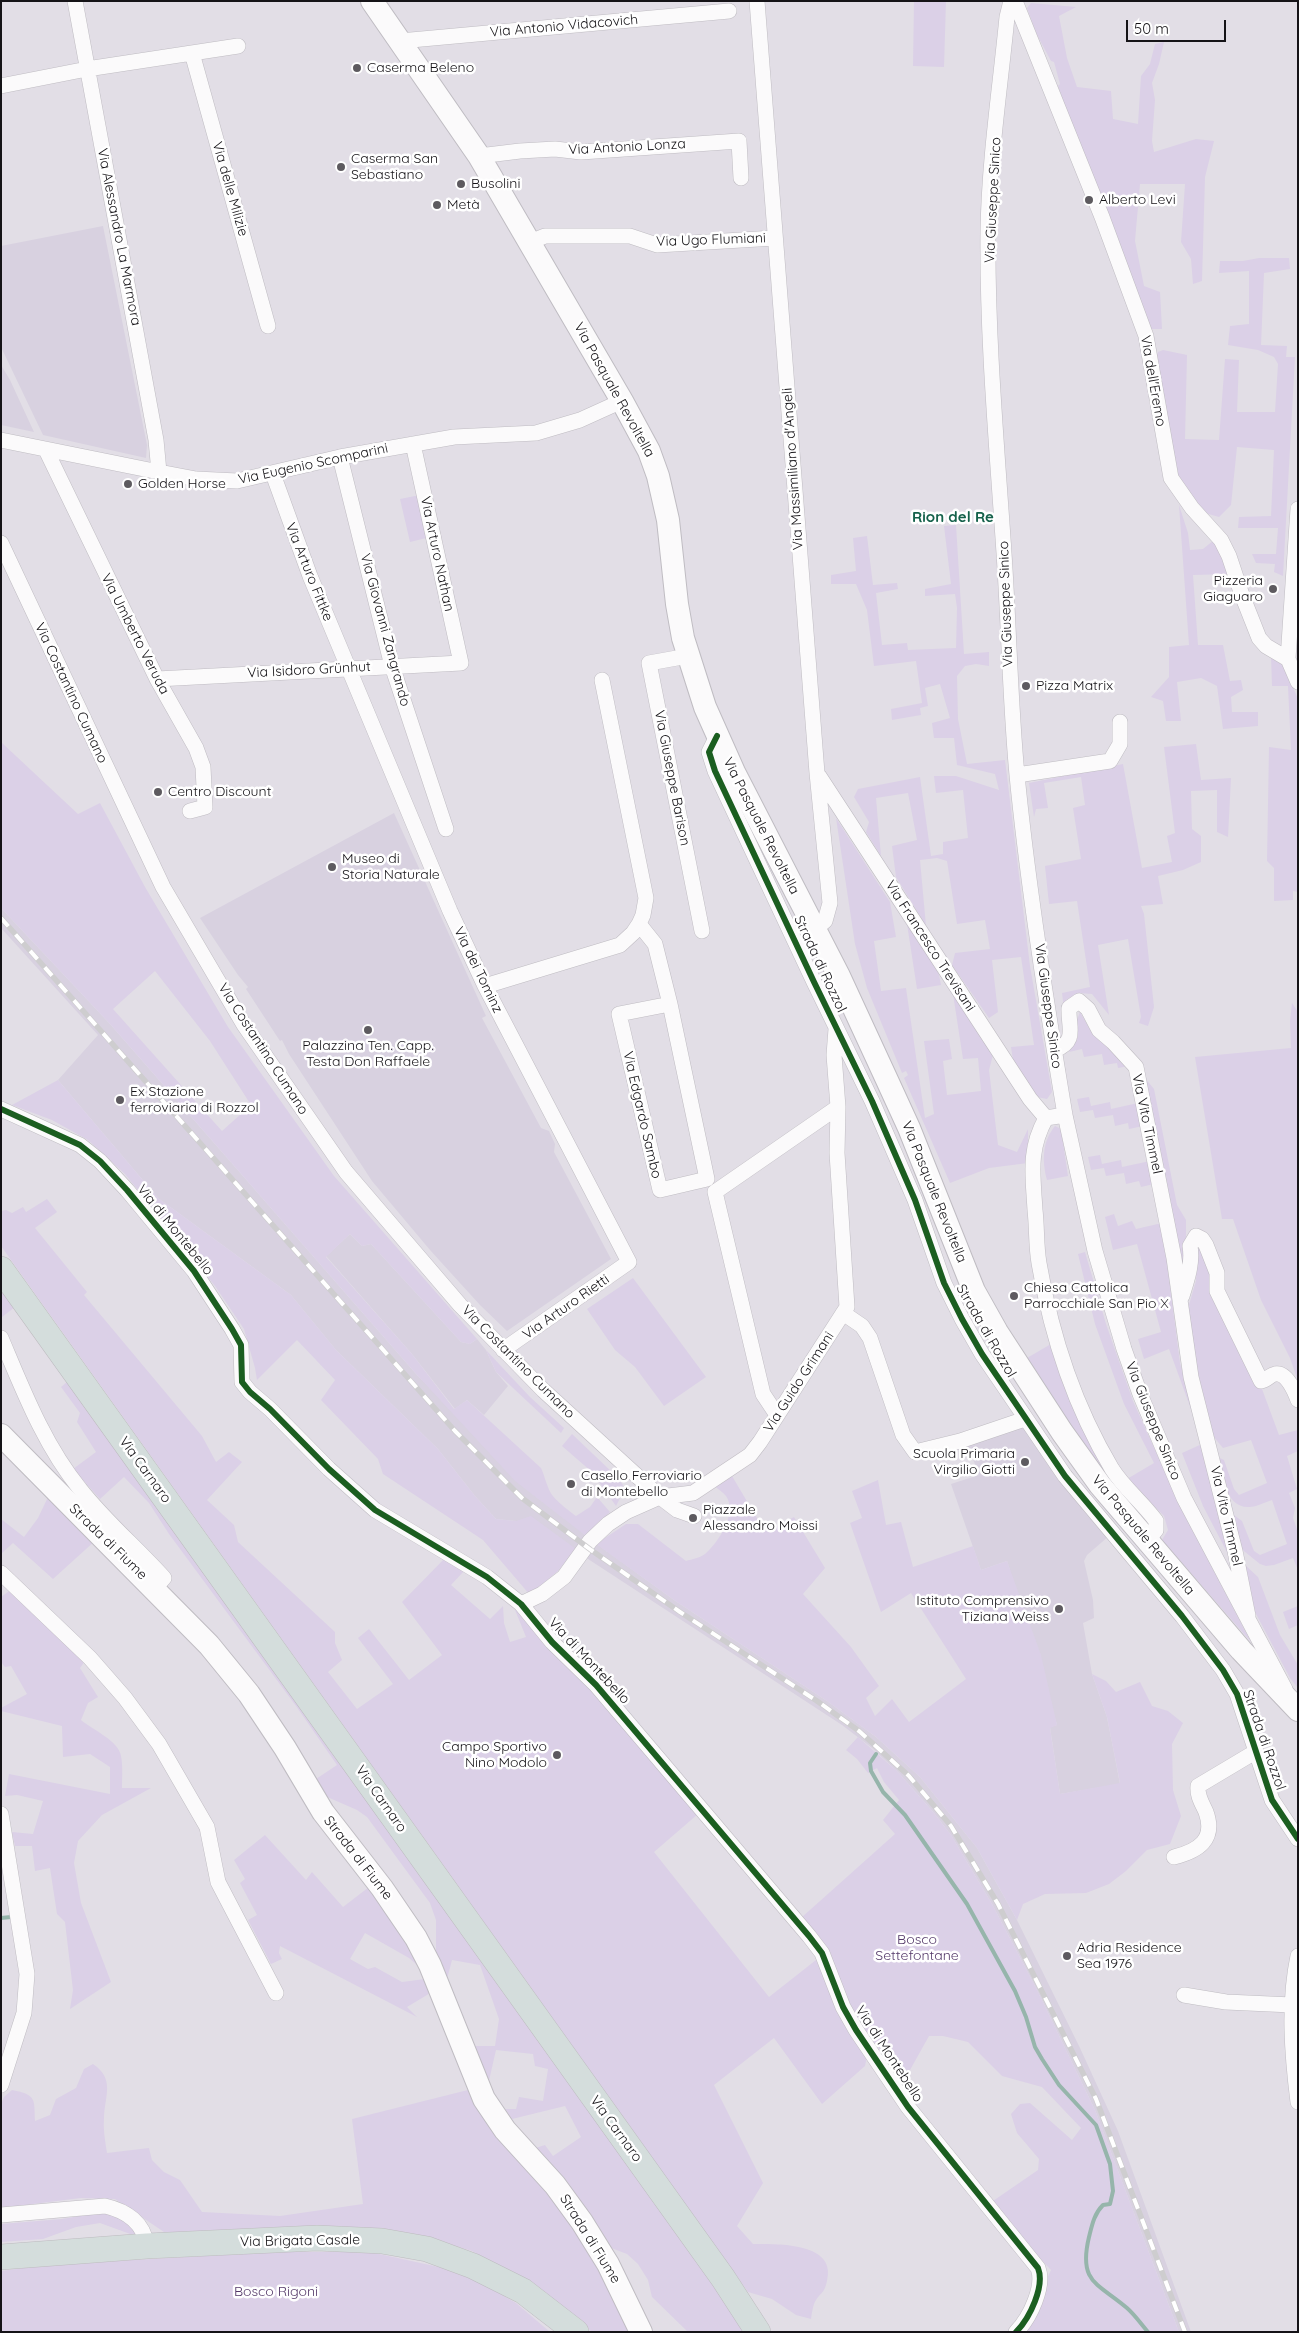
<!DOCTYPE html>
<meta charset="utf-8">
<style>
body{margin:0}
#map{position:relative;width:1299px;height:2333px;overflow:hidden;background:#e2dee6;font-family:Quicksand,sans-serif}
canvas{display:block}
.frame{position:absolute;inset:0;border:2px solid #151317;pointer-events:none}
.scale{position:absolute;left:1126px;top:20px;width:100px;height:22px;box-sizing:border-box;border:2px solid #151317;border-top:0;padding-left:6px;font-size:15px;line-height:18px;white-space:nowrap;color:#151317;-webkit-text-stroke:4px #fff;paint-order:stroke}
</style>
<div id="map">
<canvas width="1299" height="2333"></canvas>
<div class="frame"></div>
<div class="scale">50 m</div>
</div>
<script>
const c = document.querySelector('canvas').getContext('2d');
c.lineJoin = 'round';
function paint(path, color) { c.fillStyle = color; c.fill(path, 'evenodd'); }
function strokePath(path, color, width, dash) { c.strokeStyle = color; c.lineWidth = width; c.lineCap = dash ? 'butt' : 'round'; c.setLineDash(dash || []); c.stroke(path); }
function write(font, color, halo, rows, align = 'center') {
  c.font = font + ' Quicksand,sans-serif'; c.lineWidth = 5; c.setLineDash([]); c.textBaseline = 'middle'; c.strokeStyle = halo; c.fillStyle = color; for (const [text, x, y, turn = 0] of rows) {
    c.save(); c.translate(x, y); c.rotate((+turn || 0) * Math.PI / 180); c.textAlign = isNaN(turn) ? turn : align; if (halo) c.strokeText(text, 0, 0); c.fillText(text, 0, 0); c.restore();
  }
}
const built = new Path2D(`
 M103,226L147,445L146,458L43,435L1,347V246Z
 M1,365L10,380L34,432L1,425Z
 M394,813L486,1016L482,1018L541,1128L549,1131L555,1144L554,1152L611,1259L507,1331L480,1305L430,1250L372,1181L289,1054L282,1040L280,1041L246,989L248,987L238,975L200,918Z
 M1,908L110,1024L417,1375L586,1536L674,1600L827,1701L876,1737L920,1777L977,1848L1017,1920L1080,2048L1118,2131L1191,2332H1179L1095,2110L1037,1990L992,1904L951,1835L934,1813L898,1772L872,1748L842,1725L585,1557L516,1521L496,1519L475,1496L438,1449L336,1350L291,1295L158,1198L58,1080L98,1035L1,928Z
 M350,1234L362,1246L371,1244L461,1342L470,1344L477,1339L486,1350L496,1372L508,1386L484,1415L467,1400L455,1409L412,1354L326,1256Z
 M1022,1422L1109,1536L1087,1555L1084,1561L1093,1600L1094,1618L1083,1623L1092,1674L1107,1717L1120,1784L1060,1794L1050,1727L1057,1725L1007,1561L981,1570L951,1484L979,1475L968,1446Z`);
const green = new Path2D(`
 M914,1H946L944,67L913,66Z
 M1031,3L1076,7L1059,16L1067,58L1077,87L1111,91L1113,119L1138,124L1141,76L1150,64L1155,44L1164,42L1159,64L1152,83L1155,100L1152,141L1154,152L1196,139L1214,141L1205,177L1202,281L1193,284L1191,259L1181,242L1185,184H1140L1135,241L1144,286L1160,292L1162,329H1150C1123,247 1085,169 1058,86L1060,84L1054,62L1051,61L1036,33L1027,8Z
 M1259,258H1289L1290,269L1264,273L1261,345L1287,346L1286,357H1295L1283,576L1274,572L1275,564L1256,563L1252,554H1276L1278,528H1238L1239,517L1271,516L1274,450L1237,447L1231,505L1219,517L1205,513L1180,484L1156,359L1158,352L1163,350L1187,355L1185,439L1219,440L1225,359L1239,360L1237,412H1275L1278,364L1274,357L1258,350L1228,345L1230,326L1249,324V271L1219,273L1220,261H1243Z
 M420,495L430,537L410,542L400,499Z
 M1179,505L1188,533L1190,550L1203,549L1214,540L1229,574L1193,575L1198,645H1223L1230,681L1241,680L1243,690L1231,697L1232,712H1258V726L1223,729L1217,686L1201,678L1177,682L1181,721H1166L1163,701L1151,697L1169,677V647L1189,645Z
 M956,525L964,654L989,652V666L976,664L965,666L957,676L958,719L967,764L1005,760L1030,966L1052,1092L1047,1099L1037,1097L1013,1060L1011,1047L1034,1045L1021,957L992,960L998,1012L989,1018L952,965L955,953L990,949L985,920L957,924L947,861L937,858L920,860L926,926L896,877L892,846L917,840L908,793L876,798L881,856L866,832L869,822L854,797L858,789L920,777L931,856L943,854V842L968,838L963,790L936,793L934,776H956L999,790L995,774L957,765L954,738H934L932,723L950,718L940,684L925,688L928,706L920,708L921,715L892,720L891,709L922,703L916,661L874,666L867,610L856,584H831V575L856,571L853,538L867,536L873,585L897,583L898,589L876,593L882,645L907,643L908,650L956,648L957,608L955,594L925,596V589L951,584L944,526Z
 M1271,656L1284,666L1298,699V892L1293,891V900L1274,901V868L1267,861L1269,747L1291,750L1288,686H1272Z
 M1,742L78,814L100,803L145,887L228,1027L334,1176L477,1339L470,1344L461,1342L371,1244L362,1246L350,1234L326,1257L412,1354L454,1409L467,1400L541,1468C544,1474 545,1480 548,1487C551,1498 567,1509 576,1516L590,1507L597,1497L610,1512L586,1536L515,1481L417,1375L110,1024L1,908ZM155,971L210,1041L251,1105L222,1131L113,1009Z
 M1196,744L1201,780L1231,778L1228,837L1217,832V790L1191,791L1192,829L1201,836V862L1183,870L1158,876L1163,904L1141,906L1144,914L1154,1007L1148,1026L1139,1023L1141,1017L1128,939L1098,945L1109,1015L1092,994L1079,993L1066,1000L1067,1032L1062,993L1090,987L1077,901L1049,904L1045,866L1081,859L1073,808L1085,805L1081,777L1044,783L1048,808L1036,809L1034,817L1029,783L1123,764L1142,868L1172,862L1167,836L1175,833L1164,747Z
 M836,818L890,902L896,937L874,941L881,991L906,988L925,1118L934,1114L924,1041L949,1039L952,1059L943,1061L947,1095L981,1091L978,1058L963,1059L953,994L993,1055L989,1070L998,1145L1017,1152L1028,1129V1163L989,1168L950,1183L904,1078L908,1075L906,1071L902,1073L867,988L855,944Z
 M907,924L938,970L941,985L917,989Z
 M1292,1003L1298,1012V1381L1290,1358L1261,1300L1233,1219H1222L1195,1057L1291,1048L1290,1021Z
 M1080,1012L1091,1031L1129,1066L1118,1068L1117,1063L1104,1065L1102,1054L1084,1057L1082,1049L1069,1052L1078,1037L1077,1020Z
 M1145,1078L1154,1089L1177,1205L1186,1220V1253L1182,1270Z
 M58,1080L158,1198L291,1295L336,1350L438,1449L475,1496L496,1519L516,1521L531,1516L576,1549L558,1571L530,1595L483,1540L383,1474L378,1459L321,1400L335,1380L297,1340L257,1380L255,1368L244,1329L215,1286L125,1174L88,1140L52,1120L12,1105Z
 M1089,1097L1091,1106L1110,1102L1111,1109L1138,1103L1143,1126L1129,1129L1128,1123L1115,1126L1113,1115L1095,1118L1093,1110L1080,1112L1077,1099Z
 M1055,1126L1061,1129L1068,1176L1047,1180C1042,1161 1042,1142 1055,1126Z
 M1100,1155L1102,1164L1121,1160L1122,1167L1150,1161L1154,1184L1141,1187L1139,1181L1126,1184L1124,1173L1106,1176L1104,1168L1091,1170L1088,1157Z
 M47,1199L57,1212L35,1228L87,1292L84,1295L202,1436L216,1462L229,1452L242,1462L207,1500L234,1525L238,1542L335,1632V1643L342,1660L328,1672L357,1709L393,1684L358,1638L369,1629L409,1680L442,1655L402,1602L447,1556L465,1570L451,1585L490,1619L503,1606L504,1623L510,1642L526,1637L515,1610V1605L592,1689L698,1814L654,1852L769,1997L816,1960L839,2010L867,2056L865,2066L822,2104L774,2038L714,2085L763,2183L737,2226L753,2244C777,2244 837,2242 827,2281C824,2294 822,2291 816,2300C813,2304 812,2313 811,2319L796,2315L772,2299L748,2292L1,1246V1211L6,1210L12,1213L23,1207L26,1212Z
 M1114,1214L1118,1226L1132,1221L1136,1229L1162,1223L1180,1363L1199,1431L1169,1349L1144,1359L1138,1339L1161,1332L1137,1244L1113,1250L1105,1217Z
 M1199,1248L1202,1250L1255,1382L1262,1389L1279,1435L1298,1430V1451L1287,1456L1297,1489L1289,1493L1295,1508L1293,1518L1298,1532V1570L1293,1558L1274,1565L1266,1566L1260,1564L1239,1547L1231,1513L1242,1521L1254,1551L1260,1555L1287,1544L1272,1500C1265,1502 1257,1507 1249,1507C1225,1508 1222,1474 1218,1457L1224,1460L1234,1489L1239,1495L1267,1483L1251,1440L1223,1448L1213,1436L1197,1375L1188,1308L1196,1281L1197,1251Z
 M1085,1252L1106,1324L1133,1401L1184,1514L1251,1642L1162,1540L1168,1530L1164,1516L1127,1479L1154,1463L1124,1404L1095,1324L1078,1254Z
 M633,1278L706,1377L664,1406L635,1367L615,1350L587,1309Z
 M1,1282L685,2242L744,2332H688L652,2297L648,2280L638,2264L627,2254L606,2246L532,2149L545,2145L553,2156L581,2137L565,2106L512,2119L505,2109H516L519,2097L543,2101L548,2069L535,2066L533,2054L496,2050L488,2085L472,2046H495L499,2019L480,1965L452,1960L447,1979L436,1954V1920L430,1903L367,1817L357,1810L325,1796L316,1779L337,1765L296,1706L169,1534L149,1503L124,1477L100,1499L73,1469L96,1452L77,1422L80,1413L61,1387L67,1382L15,1307L2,1317Z
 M1051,1344L1111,1474L1107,1477L1093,1460L1027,1358Z
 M486,1350L530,1397L564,1428L561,1433L496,1372Z
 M572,1434L614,1474L623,1485L621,1496L616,1506L592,1472L562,1446Z
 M1202,1444L1229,1556L1203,1506L1182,1453Z
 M732,1476L761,1525L769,1530L794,1517L825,1568L803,1594L851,1647L879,1686L866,1698L875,1716L892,1699L909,1722L966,1679L911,1593L881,1612L850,1523L862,1518L852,1491L878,1480L886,1525L901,1522L913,1567L973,1546L981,1570L1007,1561L1041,1655L1057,1725L1050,1728L1060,1794L1120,1783L1107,1717L1092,1674L1106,1681L1116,1692L1140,1682L1152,1706L1168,1711L1183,1723L1172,1744L1173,1790L1181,1816L1170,1844L1147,1850L1126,1871L1109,1884L1086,1893L1045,1894L1023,1904L1017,1920L977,1848L920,1777L876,1737L827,1701L674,1600L596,1544L626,1524H638L686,1561C692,1559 700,1558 705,1554C718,1543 738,1513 726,1496C723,1492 718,1489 714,1486Z
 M49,1495L96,1540L53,1579L13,1543L1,1554V1519L24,1537L38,1518Z
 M1243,1563L1258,1577L1280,1635L1298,1665V1688L1290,1678L1255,1612Z
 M12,1589L85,1661L80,1668L98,1697L88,1703L81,1720C93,1730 119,1741 121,1756C123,1766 122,1778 122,1788H151L102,1815L78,1841L74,1863L81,1903L111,1982L70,2009L73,1990L65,1922L57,1914L50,1868L35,1871L32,1846H15L12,1832L33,1834L43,1801L17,1795L5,1796L9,1774L110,1794V1767L90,1754L63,1757L62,1726L1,1711V1708L27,1694L11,1666L5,1667L1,1662V1597Z
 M1298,1606V1625L1289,1629L1283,1612Z
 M858,1737L898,1772L934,1813L951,1835L992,1904L1037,1990L1095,2110L1179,2332H1021L1051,2270L1021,2239L993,2201L1038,2170L1039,2159L1017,2133L1011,2114L1020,2104L1030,2103L1072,2140L1081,2128L1042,2087L1002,2076L968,2042L943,2036H929L905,2079L861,2027L801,1918L895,1834L883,1820L899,1800L884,1782L877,1768L868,1773L857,1759L846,1750Z
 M265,1835L306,1880L312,1872L343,1907L369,1887L395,1922L422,1969L409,1958L365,1933L350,1959L368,1969L375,1967L402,1982L425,1979L432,1992L407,2007L417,2017L280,1946L279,1953L282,1959L271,1964L248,1920L257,1915L240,1883L245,1879L234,1860Z
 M93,2064C115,2079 105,2095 104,2117C103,2129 105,2141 107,2153L149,2148L152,2160L164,2172L180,2180L202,2212L280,2216L363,2204L352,2119L468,2090L483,2115L583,2236L632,2332H592L539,2288L472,2251L418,2235L334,2226L167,2234L115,2199L81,2198L1,2208V2104L4,2097L12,2090C37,2095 34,2099 35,2121L50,2115L56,2099L76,2088L84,2069Z
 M103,2212C116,2216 132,2218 135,2234L133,2235L100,2223L76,2227L43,2239L1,2242V2224L62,2219Z
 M276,2252H370L448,2269L471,2277L516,2303L550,2332H1V2271L44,2265Z`);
const stream = new Path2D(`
 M876,1754L870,1763L871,1771L883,1792L905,1815L967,1904L1015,1991L1026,2017L1035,2047L1042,2059L1059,2085L1096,2125L1110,2164L1113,2191L1110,2204L1103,2205C1094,2214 1092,2225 1089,2237C1078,2283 1098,2283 1127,2308C1135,2315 1141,2324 1148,2332
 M1,1918L11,1917`);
const street = new Path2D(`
 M75,1L156,440L159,472
 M757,1L817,773L830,903L825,921L814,930
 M1011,1L1007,17C1000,89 989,161 988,232C987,339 997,447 1004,553C1009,627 1010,701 1017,775C1028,888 1046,1002 1065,1115
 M1015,1L1102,217L1146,336L1171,478L1192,508L1221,540L1229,556L1242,595L1259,638L1266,646L1288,659L1298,682
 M400,41L729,11
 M192,53L268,326
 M1,86L87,69L238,46
 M479,156L520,151L555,149L581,152L739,141L741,178
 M530,242L545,236H630L657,245L775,238
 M1,440L159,472L196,479L237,481L340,457L454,437L536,433L580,420L622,401
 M46,450L157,679L196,748L203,767L205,807L190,811
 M340,457L392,666L446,829
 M273,474L310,576L450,911L485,986L629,1262L503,1350
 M1,543L163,887L244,1025L346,1172L460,1305L543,1390L660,1497L677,1510L694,1516
 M688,656L649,663L702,931
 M1288,659L1298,509
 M157,679L461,663L413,444
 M602,680L646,898L643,915L639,924L655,944L670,1004
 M717,736L709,752L715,771L814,982L872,1101L915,1200L944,1283L962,1319L982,1354L1065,1476L1182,1616L1223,1670L1237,1694L1272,1800L1298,1839
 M1017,775L1110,761L1120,744V722
 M819,776L1030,1099L1046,1118
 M485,986L620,945L633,933L639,924
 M670,1004L707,1179L660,1190L619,1014Z
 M1055,1050C1078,1041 1068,1027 1069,1008L1079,1001L1088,1009L1099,1030L1113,1042L1136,1067L1174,1258L1191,1377L1235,1551L1248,1616
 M1,1109L80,1145L100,1161L127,1190L194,1271L232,1329L241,1345L242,1382L250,1392L270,1409L329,1469L375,1510L487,1577L521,1604L552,1642L596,1685L809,1936L822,1953L843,2007L856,2030L908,2107L1038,2268C1045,2286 1030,2318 1016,2332
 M1046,1118L1065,1115L1095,1251L1124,1349L1140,1394L1184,1498L1285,1689
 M1046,1118C1028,1150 1033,1175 1035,1210C1037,1227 1036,1246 1039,1263C1051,1334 1075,1407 1112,1469C1124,1488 1143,1503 1156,1521V1530L1147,1541
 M1182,1296C1187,1280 1193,1263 1190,1246L1196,1236L1202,1239L1206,1245L1217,1273V1291L1261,1381C1267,1380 1270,1375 1275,1374C1287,1372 1295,1392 1298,1400
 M843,1313L862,1326L870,1338L903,1435L915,1452L960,1441L1025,1419
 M1,1338C23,1390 44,1445 80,1489C105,1521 137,1548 164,1578L155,1588
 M777,1415L763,1394L715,1192L838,1107
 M1,1573L90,1658L125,1698L159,1744L207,1827L218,1882L276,1993
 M521,1604L542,1594L564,1577L590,1541L608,1524L626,1512L660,1497L693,1493L750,1455L760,1442L847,1307L837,1153L838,1107L834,1055L836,1029
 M1,1814L27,1974L24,2013L1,2085
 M1174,1857C1198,1851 1216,1840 1206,1812C1202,1803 1197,1796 1198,1786L1255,1752
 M1298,1956C1288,2004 1292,2054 1298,2102
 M1184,1995L1226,2002L1292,2005
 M1,2215L105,2206C127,2211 144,2223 147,2246`);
const secondary = new Path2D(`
 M372,1L479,156L622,401L649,451L658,476L668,520L677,604L683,638L705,707L734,772L839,976L887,1080L909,1128L974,1291L997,1332L1062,1432L1100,1485L1241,1650L1298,1710
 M1,1435L209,1645L249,1694L285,1748L323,1812L382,1888L416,1938L430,1965L484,2099L505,2130L555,2185L582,2222L608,2264L641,2332`);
const primary = new Path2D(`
 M1,1269L723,2278L758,2332
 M1,2257L147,2246L317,2238L382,2241L427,2249L473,2266L523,2291L576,2332`);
const rail = new Path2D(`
 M1,918L455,1431L522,1498L591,1550L680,1612L817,1701L859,1731L909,1776L951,1826L998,1904L1096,2099L1185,2332`);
const cycleway = new Path2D(`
 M717,736L709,752L715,771L814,982L872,1101L915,1200L944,1283L962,1319L982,1354L1065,1476L1182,1616L1223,1670L1237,1694L1272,1800L1298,1839
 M1,1109L80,1145L100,1161L127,1190L194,1271L232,1329L241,1345L242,1382L250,1392L270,1409L329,1469L375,1510L487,1577L521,1604L552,1642L596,1685L809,1936L822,1953L843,2007L856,2030L908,2107L1038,2268C1045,2286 1030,2318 1016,2332`);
const markers = [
 [357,68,5,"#5d5a5f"],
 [341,167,5,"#5d5a5f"],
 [461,184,5,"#5d5a5f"],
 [1089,200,5,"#5d5a5f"],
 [437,205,5,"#5d5a5f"],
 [128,484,5,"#5d5a5f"],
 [1273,589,5,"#5d5a5f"],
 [1026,686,5,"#5d5a5f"],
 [158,792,5,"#5d5a5f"],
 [332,867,5,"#5d5a5f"],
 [368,1030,5,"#5d5a5f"],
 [120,1100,5,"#5d5a5f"],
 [1014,1296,5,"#5d5a5f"],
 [1025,1462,5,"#5d5a5f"],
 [571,1484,5,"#5d5a5f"],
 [693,1518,5,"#5d5a5f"],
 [1059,1609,5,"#5d5a5f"],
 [557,1755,5,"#5d5a5f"],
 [1067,1956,5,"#5d5a5f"]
];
const streetNames = [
 ["Via Antonio Vidacovich",564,26,-5],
 ["Via Antonio Lonza",627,147,-3],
 ["Via delle Milizie",230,189,74],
 ["Via Giuseppe Sinico",993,200,-87],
 ["Via Alessandro La Marmora",119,237,79],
 ["Via Ugo Flumiani",711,240,-2],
 ["Via dell'Eremo",1153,381,80],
 ["Via Pasquale Revoltella",614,390,61],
 ["Via Eugenio Scomparini",313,464,-12],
 ["Via Massimiliano d'Angeli",793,469,-94],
 ["Via Arturo Nathan",437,554,78],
 ["Via Arturo Fittke",309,572,68],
 ["Via Giuseppe Sinico",1006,604,-92],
 ["Via Giovanni Zangrando",385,630,75],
 ["Via Umberto Veruda",135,634,63],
 ["Via Isidoro Grünhut",309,670,-3],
 ["Via Costantino Cumano",71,693,65],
 ["Via Giuseppe Barison",672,778,79],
 ["Via Pasquale Revoltella",761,826,63],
 ["Via Francesco Trevisani",930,946,57],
 ["Strada di Rozzol",820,964,65],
 ["Via dei Tominz",478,970,64],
 ["Via Giuseppe Sinico",1048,1006,82],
 ["Via Costantino Cumano",263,1049,57],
 ["Via Edgardo Sambo",642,1115,77],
 ["Via Vito Timmel",1147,1124,78],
 ["Via Pasquale Revoltella",934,1192,68],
 ["Via di Montebello",175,1230,51],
 ["Via Arturo Rietti",566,1307,-35],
 ["Strada di Rozzol",986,1331,60],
 ["Via Costantino Cumano",518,1362,45],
 ["Via Guido Grimani",799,1382,-57],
 ["Via Giuseppe Sinico",1153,1421,68],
 ["Via Carnaro",145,1470,54],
 ["Via Vito Timmel",1226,1516,77],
 ["Via Pasquale Revoltella",1143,1535,50],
 ["Strada di Fiume",108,1542,44],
 ["Via di Montebello",589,1661,47],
 ["Strada di Rozzol",1264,1740,71],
 ["Via Carnaro",381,1799,55],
 ["Strada di Fiume",358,1858,52],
 ["Via di Montebello",889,2054,57],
 ["Via Carnaro",616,2129,54],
 ["Strada di Fiume",590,2239,58],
 ["Via Brigata Casale",300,2241,-1]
];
const poiNames = [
 ["Caserma Beleno",367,68],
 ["Caserma San",351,159],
 ["Sebastiano",351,175],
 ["Busolini",471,184],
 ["Alberto Levi",1099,200],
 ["Metà",447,205],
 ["Golden Horse",138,484],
 ["Pizzeria",1263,581,"right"],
 ["Giaguaro",1263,597,"right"],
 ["Pizza Matrix",1036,686],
 ["Centro Discount",168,792],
 ["Museo di",342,859],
 ["Storia Naturale",342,875],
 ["Palazzina Ten. Capp.",368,1046,"center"],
 ["Testa Don Raffaele",368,1062,"center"],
 ["Ex Stazione",130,1092],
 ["ferroviaria di Rozzol",130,1108],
 ["Chiesa Cattolica",1024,1288],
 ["Parrocchiale San Pio X",1024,1304],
 ["Scuola Primaria",1015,1454,"right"],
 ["Virgilio Giotti",1015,1470,"right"],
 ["Casello Ferroviario",581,1476],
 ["di Montebello",581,1492],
 ["Piazzale",703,1510],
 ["Alessandro Moissi",703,1526],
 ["Istituto Comprensivo",1049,1601,"right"],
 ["Tiziana Weiss",1049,1617,"right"],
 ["Campo Sportivo",547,1747,"right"],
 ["Nino Modolo",547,1763,"right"],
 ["Adria Residence",1077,1948],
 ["Sea 1976",1077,1964]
];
const parkNames = [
 ["Bosco",917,1940],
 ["Settefontane",917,1956],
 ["Bosco Rigoni",276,2292]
];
const neighbourhoodNames = [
 ["Rion del Re",953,517]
];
paint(built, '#d8d1e0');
paint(green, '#dbd0e7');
strokePath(stream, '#96b5ab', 4);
strokePath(street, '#bfbcc2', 16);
strokePath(secondary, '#bfbcc2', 24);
strokePath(primary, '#bdbbbf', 26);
strokePath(street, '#fbfafb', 15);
strokePath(secondary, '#fbfafb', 22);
strokePath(primary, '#d4dddc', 25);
strokePath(rail, '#cecdcf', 5.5);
strokePath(rail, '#fff', 4, [11]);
strokePath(cycleway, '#1b5e20', 6);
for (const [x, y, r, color] of markers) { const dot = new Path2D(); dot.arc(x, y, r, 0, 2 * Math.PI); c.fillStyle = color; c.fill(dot); strokePath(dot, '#fff', 2); }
write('14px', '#151317', '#fff', streetNames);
write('14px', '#151317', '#fff', poiNames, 'left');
write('14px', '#543969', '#fff', parkNames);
write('bold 15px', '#15614b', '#fff', neighbourhoodNames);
</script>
